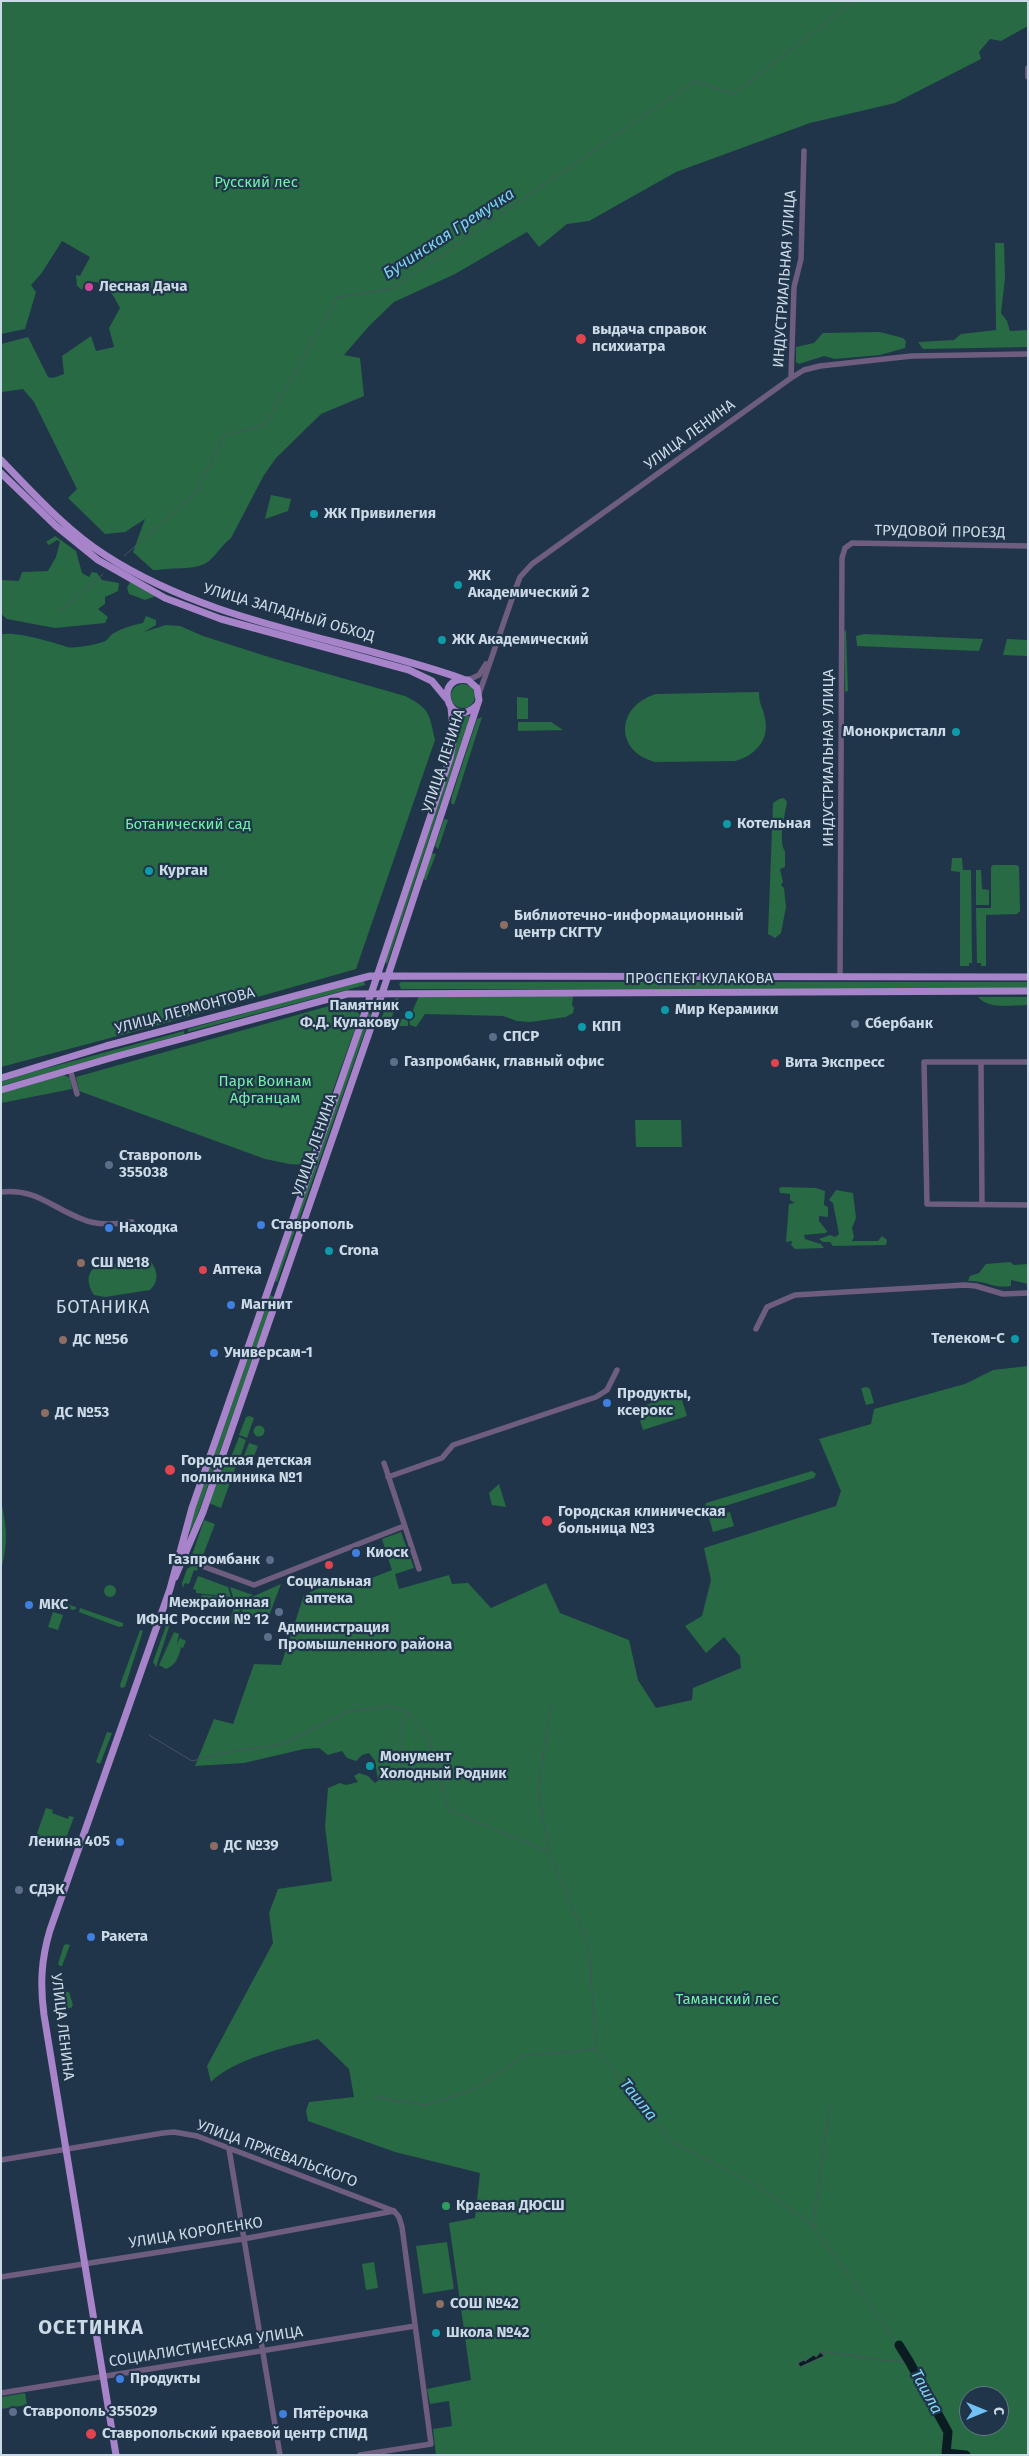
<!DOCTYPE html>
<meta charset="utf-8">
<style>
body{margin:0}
#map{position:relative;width:1029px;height:2456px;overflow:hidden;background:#20354a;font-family:"Fira Sans",sans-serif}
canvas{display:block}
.frame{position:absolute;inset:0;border:2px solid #ccd9e6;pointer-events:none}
.north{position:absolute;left:959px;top:2386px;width:50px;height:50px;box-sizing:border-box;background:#20354a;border:1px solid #657788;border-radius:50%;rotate:90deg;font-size:14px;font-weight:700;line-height:20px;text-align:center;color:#ccd9e6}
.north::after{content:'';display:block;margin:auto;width:18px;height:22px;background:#71c1f5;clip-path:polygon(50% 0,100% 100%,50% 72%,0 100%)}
</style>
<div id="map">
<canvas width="1029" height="2456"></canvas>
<div class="frame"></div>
<div class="north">С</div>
</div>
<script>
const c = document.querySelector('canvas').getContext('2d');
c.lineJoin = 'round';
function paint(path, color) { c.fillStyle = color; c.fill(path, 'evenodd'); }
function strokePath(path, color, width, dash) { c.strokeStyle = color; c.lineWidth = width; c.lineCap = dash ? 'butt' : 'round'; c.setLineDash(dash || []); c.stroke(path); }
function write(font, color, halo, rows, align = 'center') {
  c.font = font + ' "Fira Sans",sans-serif'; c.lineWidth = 4.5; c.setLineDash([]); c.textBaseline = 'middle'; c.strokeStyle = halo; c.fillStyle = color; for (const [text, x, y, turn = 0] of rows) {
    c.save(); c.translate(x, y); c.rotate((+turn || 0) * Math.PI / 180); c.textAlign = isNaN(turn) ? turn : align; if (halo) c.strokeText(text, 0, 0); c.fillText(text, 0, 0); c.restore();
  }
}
const green = new Path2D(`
 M1,1H1028V26L1001,41L990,39L979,52L981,59L895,103L810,123L676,172L589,221L567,224L539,247L527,232L455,274L394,302L369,326L344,355L360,358L364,396L321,414L276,458L264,475L231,538C222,545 217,554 209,561C197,571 172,567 158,570H153L133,552L145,519L125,532L105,534L68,498L77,489L34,402L23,389L2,392L1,409V344L28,337L48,377L53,378L64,374L62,356L91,336L96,351L114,347L109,328L120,308C112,292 104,279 85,282L82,290L77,286L76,275L80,276L90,257L62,241L41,274L31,285L36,292L25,329L1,334Z
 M995,243H1004L1005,278L1001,313L1007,321L1010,331L1028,330V347L923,349L918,342L954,340L961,334L996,330Z
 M880,332L903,338L906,341L905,348L880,355L835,359L824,356L799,364L796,362V347L814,343L823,333Z
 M271,495L291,499L288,511L265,519Z
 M55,536L76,551L82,573L89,577L92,572L97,573L102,580L119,583L118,591L105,597V604L98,609L108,617L105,623L55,628L7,619L1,614V580L19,581L22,572L48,571L56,557L60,542L57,540L49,545L46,542Z
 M130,582L156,596L145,600L129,594L127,588Z
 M146,616L156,620V625L144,632L166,625L180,626L203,636L272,658L405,696C430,709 429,713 435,740L356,969L159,1025L1,1067V635C12,630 55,643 67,647C73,649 100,644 105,641C109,639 110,635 114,633C123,628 132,625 143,623Z
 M846,630L848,691L845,692L844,632Z
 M864,634L983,639L979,651L857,646L856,636Z
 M1007,639L1028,640V656L1003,655Z
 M451 696a12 12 0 1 1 24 0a12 12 0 1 1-24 0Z
 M759,692C759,705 763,708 765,718C770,741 754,756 735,761L655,762C614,751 616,706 656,694Z
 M517,697L528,698V719H517Z
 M456,716H470L387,964L385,962L454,754L457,737Z
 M482,717L454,805L451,803L452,796L477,719Z
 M518,722H551L563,730L518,731Z
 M784,798L787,802C785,814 778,842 785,851V867L780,869L783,882L781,885L784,888L786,907L781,933L775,938L768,934L773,803L779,799Z
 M444,819L448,820L438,849L435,846Z
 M431,853L436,854L426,880L423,879Z
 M952,858H962L963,870H971L972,963H969V966H960V872L951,871Z
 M993,865H1017L1019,867L1020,911L1017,914L986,915V966H981V963H977L976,908H991V867Z
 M976,870H981L982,889L989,890V905H976Z
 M364,980L365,985L188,1032V1029Z
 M401,982H1028V989H401L399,984Z
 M419,996H573L572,1005L574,1008L573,1013L566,1017L530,1022L517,1021L503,1016L425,1014L416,1027L410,1025L409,1019Z
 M399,997L389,1025L380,1022L387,1004Z
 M978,997H1028V1005C1012,1005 989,1010 978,997Z
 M347,1005L355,1009L360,1015L306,1165L289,1164L265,1159L79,1091L76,1077L329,1006Z
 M368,1013L371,1014L277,1282L275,1281Z
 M395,1019H408V1026H392Z
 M184,1031V1034L1,1086V1082L25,1074Z
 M64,1075L70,1078L72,1089L1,1103V1093Z
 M635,1120H681L682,1147H636Z
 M782,1187L816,1188L825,1191L824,1205L828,1207V1217L819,1216V1221L827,1231L826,1233L804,1235L805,1239L821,1244L824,1248L795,1249L791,1245L792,1241L786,1242L789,1204L795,1203L790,1200V1194L780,1193L779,1188Z
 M836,1190L853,1193L856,1218L852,1228L854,1237L852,1241H878L882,1236L887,1240L886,1245L833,1246L830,1242H823L819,1239L830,1235L835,1237L839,1234L833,1203L829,1200Z
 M145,1259L151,1262C158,1271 159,1282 150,1290L105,1297L94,1295C88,1286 85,1273 96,1267Z
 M1010,1262L1014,1265L1028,1264V1284L1011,1280V1286C993,1289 986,1280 968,1281L970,1276L979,1273L986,1264Z
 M270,1295L274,1297L199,1511L190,1532L188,1530Z
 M1028,1366V2455H436L433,2429L452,2426L449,2401L430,2404L427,2389L471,2380L449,2223L475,2218L480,2173L395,2152L308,2121L306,2111L309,2102L354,2097L349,2069L318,2039C287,2047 233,2059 211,2082L207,2066L273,1943L269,1913L278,1889L332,1881L325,1827L328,1788L340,1783L346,1785L358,1782L354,1776L359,1773L368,1776L375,1783L378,1781L375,1761L369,1753L362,1755L356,1761L347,1758L342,1751L328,1755L319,1748L304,1749L244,1763L195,1766L214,1719L233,1724L254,1664L281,1665L304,1595L343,1577L354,1585L392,1570L382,1539L401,1532L414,1568L395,1574L399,1589L449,1575L452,1584L468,1583L491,1608L546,1583L560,1613L629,1640L638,1680L656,1708L692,1700L693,1688L741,1668L740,1656L724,1637L706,1653L685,1626L702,1616L711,1580L704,1548L836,1506L841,1491L819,1439L871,1424L874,1409L965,1384L993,1370ZM969,2396H999V2426H969Z
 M867,1387L870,1389L874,1403L866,1405L861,1388Z
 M680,1394L687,1416L643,1430L636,1408Z
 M249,1416L254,1418L247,1438L239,1435L246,1417Z
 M253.5 1431a5.5 5.5 0 1 1 11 0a5.5 5.5 0 1 1-11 0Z
 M239,1437L246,1440L238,1463L231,1457Z
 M249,1443L258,1446L251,1464L242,1461Z
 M224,1463L236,1466L221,1508L209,1503Z
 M812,1471L816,1474L814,1478L709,1511L705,1508L706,1503Z
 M499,1484L506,1507L492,1505L489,1493Z
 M1,1501C7,1528 8,1543 1,1570Z
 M730,1512L734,1526L713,1532L709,1518Z
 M204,1520L215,1524L200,1563L194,1560L192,1555Z
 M192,1566L198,1568L197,1571L194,1570L189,1584L185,1583L183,1588L182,1583L187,1569Z
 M198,1576L228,1587L231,1597L196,1593V1590L193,1589Z
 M281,1584L267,1621L243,1612L236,1604Z
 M104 1591a6 6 0 1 1 12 0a6 6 0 1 1-12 0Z
 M230,1587L253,1595L235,1603Z
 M202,1595L232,1598L233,1604L224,1609L206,1603V1599L201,1597Z
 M46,1597L76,1607V1609L73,1610L45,1601Z
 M235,1605L240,1610L235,1624L229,1622Z
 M80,1608L123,1623V1626L119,1627L79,1612Z
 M53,1612L63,1615L58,1630L48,1627Z
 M171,1621L156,1667L153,1662L166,1626Z
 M140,1630L143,1631L125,1687L121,1688L120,1685Z
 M174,1632L179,1634L177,1644L180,1638L186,1641L183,1648L179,1647L181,1648C178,1658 176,1665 166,1669L159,1665Z
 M107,1732L112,1733L100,1764L96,1762Z
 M46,1808L53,1810L52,1813L68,1819L69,1816L74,1817L62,1849L44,1843L43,1846L34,1842Z
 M67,1944L70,1945L62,1966H60L58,1964L64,1945Z
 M62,1991L69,1992L73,2005L71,2008L62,2009L58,1993Z
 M447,2242L454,2289L423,2294L416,2246Z
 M374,2262L378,2288L366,2290L362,2264Z
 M25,2393L27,2405L1,2409V2397Z`);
const water = new Path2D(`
 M821,2352L824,2356L800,2367L798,2363L804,2360L806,2362L805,2361L814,2355L816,2357Z`);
const stream = new Path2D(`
 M124,556L197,492L223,436L265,425L338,297L392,289L695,81L733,94L854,1
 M60,612L103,574
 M149,1735L192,1761L238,1750L280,1745L350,1711L389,1706L406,1711L428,1735L449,1810L549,1852L589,1946L596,2049L671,2142L756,2185L813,2226L899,2345
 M388,1787L401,1768L400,1733L406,1712
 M549,1852L538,1789L551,1705
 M374,2097L427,2105L475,2089L523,2056L595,2049
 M813,2226L830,2105
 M821,2354L827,2352L887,2361H909`);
const river = new Path2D(`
 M899,2345L909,2361L948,2432L946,2453L966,2455`);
const minor = new Path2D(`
 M1028,68V77
 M791,378L794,287L801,259L804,151
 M468,680L479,675L486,664
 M479,694L514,593L520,577L532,564L791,378L804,370L820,366L912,356L1028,354
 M840,977L842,558L845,548L852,543L1028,546
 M981,1062L982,1205
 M1028,1062H924L927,1204L1028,1205
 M70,1069L77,1094
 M1,1192C36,1188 52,1208 82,1219C97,1226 116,1224 132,1222
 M756,1329L767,1307L795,1295L965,1285L976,1286L1003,1294L1028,1293
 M384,1463L419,1569
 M388,1477L442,1458L453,1445L596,1397L607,1390L617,1370
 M180,1558L254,1585L404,1526
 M229,2149L280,2455
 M1,2160L163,2133L174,2132L197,2136L394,2211
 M1,2277L243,2239L394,2211
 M1,2393L415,2326
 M360,2455L431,2444L402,2227L399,2217L394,2211`);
const major = new Path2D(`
 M1,460C33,493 66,530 105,555C213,625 344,637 463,679
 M1,473L56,526L98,560L165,598L221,619L409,670L432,681L446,698
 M1,1078L106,1046L370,976L1028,977
 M1,1090L114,1057L347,994L1028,991
 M175,1577L203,1512L371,1027L479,700L477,688L468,680C432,674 448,732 476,706
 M116,2455L44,2015C40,1985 41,1960 50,1930L170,1589L192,1508L363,1018L450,758L454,737L451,708`);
const markers = [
 [89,287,5,"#d1479c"],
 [581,339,6,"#e0444e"],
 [314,514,5,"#0f9aa8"],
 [458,585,5,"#0f9aa8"],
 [442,640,5,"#0f9aa8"],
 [956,732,5,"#0f9aa8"],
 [727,824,5,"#0f9aa8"],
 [149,871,5,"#0f9aa8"],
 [504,925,5,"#8d6e63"],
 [665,1010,5,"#0f9aa8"],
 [409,1015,5,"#0f9aa8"],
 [855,1024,5,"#5c6f8a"],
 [582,1027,5,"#0f9aa8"],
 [493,1037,5,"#5c6f8a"],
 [394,1062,5,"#5c6f8a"],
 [775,1063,5,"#e0444e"],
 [109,1165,5,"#5c6f8a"],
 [261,1225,5,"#3f7fe0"],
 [109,1228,5,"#3f7fe0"],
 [329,1251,5,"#0f9aa8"],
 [81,1263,5,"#8d6e63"],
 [203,1270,5,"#e0444e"],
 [231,1305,5,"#3f7fe0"],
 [1015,1339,5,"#0f9aa8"],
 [63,1340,5,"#8d6e63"],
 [214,1353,5,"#3f7fe0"],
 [607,1403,5,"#3f7fe0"],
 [45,1413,5,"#8d6e63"],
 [170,1470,6,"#e0444e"],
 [547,1521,6,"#e0444e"],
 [356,1553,5,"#3f7fe0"],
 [270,1560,5,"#5c6f8a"],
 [329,1565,5,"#e0444e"],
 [29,1605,5,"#3f7fe0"],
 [279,1612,5,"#5c6f8a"],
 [268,1637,5,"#5c6f8a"],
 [370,1766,5,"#0f9aa8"],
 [120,1842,5,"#3f7fe0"],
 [214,1846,5,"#8d6e63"],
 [19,1890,5,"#5c6f8a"],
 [91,1937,5,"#3f7fe0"],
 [446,2206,5,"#2e9e5b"],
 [440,2304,5,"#8d6e63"],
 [436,2333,5,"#0f9aa8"],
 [120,2379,5,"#3f7fe0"],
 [13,2412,5,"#5c6f8a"],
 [283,2414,5,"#3f7fe0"],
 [91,2434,6,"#e0444e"]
];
const parkNames = [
 ["Русский лес",256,183],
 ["Ботанический сад",188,825],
 ["Парк Воинам",265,1082],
 ["Афганцам",265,1099],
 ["Таманский лес",727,2000]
];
const streetNames = [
 ["ИНДУСТРИАЛЬНАЯ УЛИЦА",785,279,-86],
 ["УЛИЦА ЛЕНИНА",690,435,-36],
 ["ТРУДОВОЙ ПРОЕЗД",940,532,1],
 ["УЛИЦА ЗАПАДНЫЙ ОБХОД",289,613,16],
 ["ИНДУСТРИАЛЬНАЯ УЛИЦА",829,758,-90],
 ["УЛИЦА ЛЕНИНА",444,761,-72],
 ["ПРОСПЕКТ КУЛАКОВА",699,979],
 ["УЛИЦА ЛЕРМОНТОВА",185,1011,-15],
 ["УЛИЦА ЛЕНИНА",315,1145,-71],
 ["УЛИЦА ЛЕНИНА",62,2027,83],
 ["УЛИЦА ПРЖЕВАЛЬСКОГО",277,2154,20],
 ["УЛИЦА КОРОЛЕНКО",196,2233,-9],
 ["СОЦИАЛИСТИЧЕСКАЯ УЛИЦА",206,2347,-9]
];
const poiNames = [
 ["Лесная Дача",99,287],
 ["выдача справок",592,330],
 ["психиатра",592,347],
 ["ЖК Привилегия",324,514],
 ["ЖК",468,576],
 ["Академический 2",468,593],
 ["ЖК Академический",452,640],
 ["Монокристалл",946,732,"right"],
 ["Котельная",737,824],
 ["Курган",159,871],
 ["Библиотечно-информационный",514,916],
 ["центр СКГТУ",514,933],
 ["Памятник",399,1006,"right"],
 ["Ф.Д. Кулакову",399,1023,"right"],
 ["Мир Керамики",675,1010],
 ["Сбербанк",865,1024],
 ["КПП",592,1027],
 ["СПСР",503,1037],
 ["Газпромбанк, главный офис",404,1062],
 ["Вита Экспресс",785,1063],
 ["Ставрополь",119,1156],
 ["355038",119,1173],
 ["Ставрополь",271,1225],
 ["Находка",119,1228],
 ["Crona",339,1251],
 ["СШ №18",91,1263],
 ["Аптека",213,1270],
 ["Магнит",241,1305],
 ["Телеком-С",1005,1339,"right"],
 ["ДС №56",73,1340],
 ["Универсам-1",224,1353],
 ["Продукты,",617,1394],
 ["ксерокс",617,1411],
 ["ДС №53",55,1413],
 ["Городская детская",181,1461],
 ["поликлиника №1",181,1478],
 ["Городская клиническая",558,1512],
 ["больница №3",558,1529],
 ["Киоск",366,1553],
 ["Газпромбанк",260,1560,"right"],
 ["Социальная",329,1582,"center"],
 ["аптека",329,1599,"center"],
 ["Межрайонная",269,1603,"right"],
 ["ИФНС России № 12",269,1620,"right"],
 ["МКС",39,1605],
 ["Администрация",278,1628],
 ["Промышленного района",278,1645],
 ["Монумент",380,1757],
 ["Холодный Родник",380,1774],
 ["Ленина 405",110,1842,"right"],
 ["ДС №39",224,1846],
 ["СДЭК",29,1890],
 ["Ракета",101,1937],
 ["Краевая ДЮСШ",456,2206],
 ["СОШ №42",450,2304],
 ["Школа №42",446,2333],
 ["Продукты",130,2379],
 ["Ставрополь 355029",23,2412],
 ["Пятёрочка",293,2414],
 ["Ставропольский краевой центр СПИД",102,2434]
];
const waterNames = [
 ["Бучинская Гремучка",449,234,-33],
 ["Ташла",638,2100,51],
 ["Ташла",926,2392,61]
];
const quarterNames = [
 ["БОТАНИКА",103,1308]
];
const districtNames = [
 ["ОСЕТИНКА",91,2328]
];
paint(green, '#276a43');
paint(water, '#0b1b22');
strokePath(water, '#45545d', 1);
strokePath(stream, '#45545d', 1);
strokePath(river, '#0b1b22', 9);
strokePath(minor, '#6e5d7f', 5.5);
strokePath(major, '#a783c9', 7);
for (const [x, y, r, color] of markers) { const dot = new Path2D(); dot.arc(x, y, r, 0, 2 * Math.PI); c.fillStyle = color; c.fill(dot); strokePath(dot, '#20354a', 2); }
write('15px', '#71f1a5', '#20354a', parkNames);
write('15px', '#ccd9e6', '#20354a', streetNames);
write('bold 15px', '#ccd9e6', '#20354a', poiNames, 'left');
write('italic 16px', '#7dd3f3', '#20354a', waterNames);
c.letterSpacing = '1px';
write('18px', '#ccd9e6', '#20354a', quarterNames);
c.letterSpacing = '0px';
c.letterSpacing = '1px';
write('bold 20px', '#ccd9e6', '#20354a', districtNames);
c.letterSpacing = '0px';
</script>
